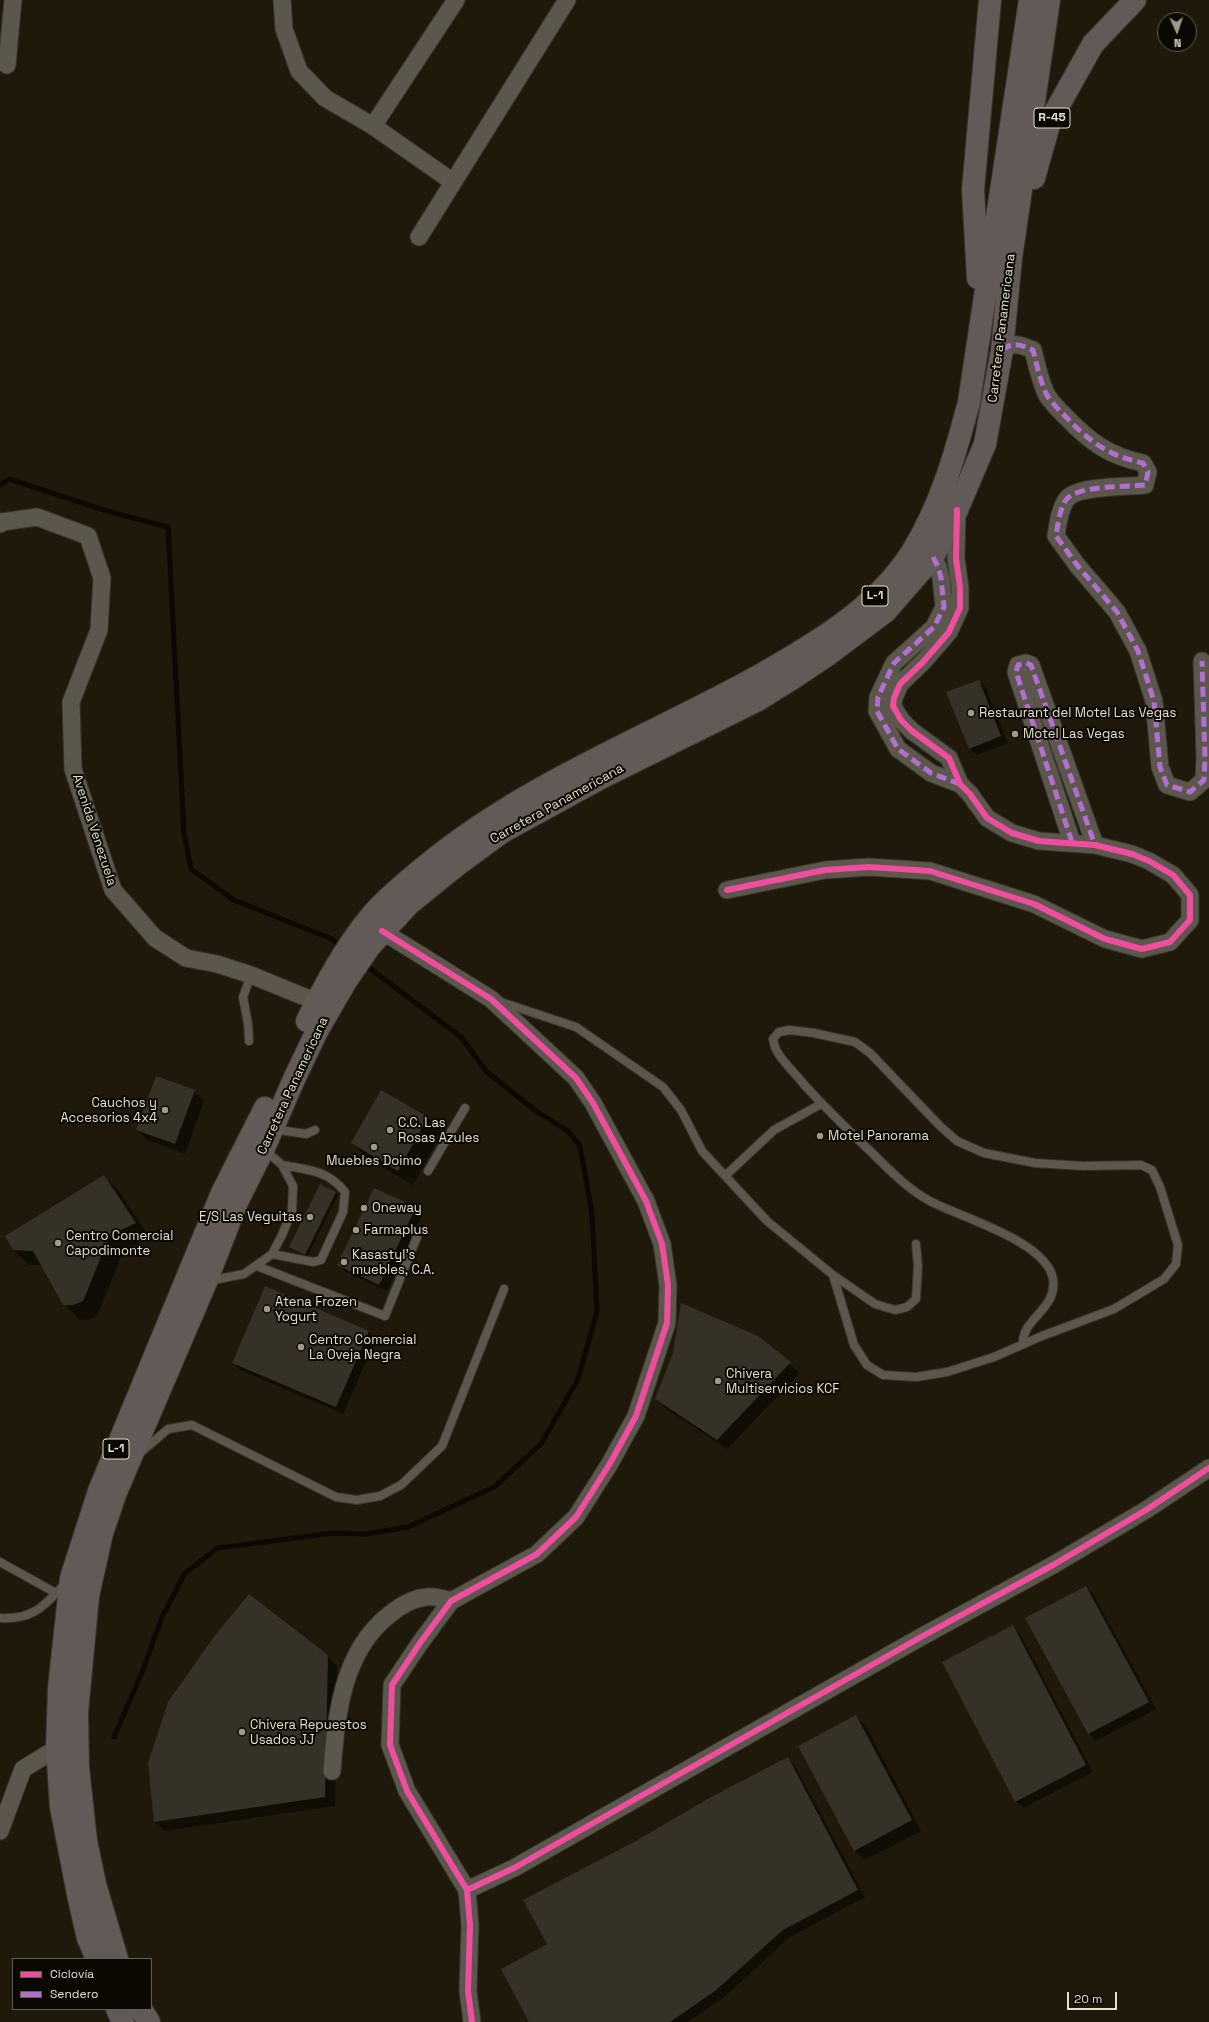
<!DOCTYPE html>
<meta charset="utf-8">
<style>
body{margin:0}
#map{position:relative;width:1209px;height:2022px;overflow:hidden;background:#1e190b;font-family:"Space Grotesk",sans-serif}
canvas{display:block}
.legend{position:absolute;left:12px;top:1958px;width:140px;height:52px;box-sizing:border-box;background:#0b0801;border:1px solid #625e53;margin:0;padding:5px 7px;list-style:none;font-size:12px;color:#e5dfcf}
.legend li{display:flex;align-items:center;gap:8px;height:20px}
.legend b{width:20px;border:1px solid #625e53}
.north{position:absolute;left:1157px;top:12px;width:40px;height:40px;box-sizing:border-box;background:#0b0801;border:1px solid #625e53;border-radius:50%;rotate:177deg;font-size:11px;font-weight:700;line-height:16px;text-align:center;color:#e5dfcf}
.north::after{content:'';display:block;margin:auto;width:14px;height:18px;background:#9f9a8a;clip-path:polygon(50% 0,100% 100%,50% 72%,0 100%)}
.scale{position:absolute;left:1067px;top:1992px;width:50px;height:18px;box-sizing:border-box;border:2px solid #e5dfcf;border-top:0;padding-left:5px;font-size:12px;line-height:14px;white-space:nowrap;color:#e5dfcf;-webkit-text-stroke:3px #0b0801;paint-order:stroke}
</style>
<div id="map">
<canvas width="1209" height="2022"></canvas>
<ul class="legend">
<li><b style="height:5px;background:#ef4d9e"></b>Ciclovía</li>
<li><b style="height:5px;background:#b36fd0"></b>Sendero</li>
</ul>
<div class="north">N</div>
<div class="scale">20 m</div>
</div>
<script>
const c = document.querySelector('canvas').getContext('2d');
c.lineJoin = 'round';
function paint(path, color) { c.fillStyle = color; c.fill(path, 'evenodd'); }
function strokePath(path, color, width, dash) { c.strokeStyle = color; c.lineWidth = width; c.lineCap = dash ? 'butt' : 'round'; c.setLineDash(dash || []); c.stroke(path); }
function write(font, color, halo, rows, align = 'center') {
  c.font = font + ' "Space Grotesk",sans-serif'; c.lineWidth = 4; c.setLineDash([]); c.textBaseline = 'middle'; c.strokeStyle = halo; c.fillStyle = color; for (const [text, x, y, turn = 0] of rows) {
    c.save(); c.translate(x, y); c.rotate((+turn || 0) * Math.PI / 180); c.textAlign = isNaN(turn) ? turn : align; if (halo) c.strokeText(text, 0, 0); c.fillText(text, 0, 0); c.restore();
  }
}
const shadow = new Path2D(`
 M978,681L986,688L1008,743L977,755L969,748Z
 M194,1091L204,1101L185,1154L147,1140L137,1130Z
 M382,1091L428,1118L442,1132L413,1185L367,1158L353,1143Z
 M104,1176L119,1191L150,1238L124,1250L97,1316L88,1320L79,1319L64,1304L42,1265H29L14,1250Z
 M321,1185L338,1195L307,1257L290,1247Z
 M415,1208L422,1215L387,1291L346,1272L339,1265Z
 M266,1288L369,1332L376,1339L343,1414L240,1370L233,1362Z
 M757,1337L800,1373L727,1449L666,1409L656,1399Z
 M1086,1587L1093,1594L1156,1709L1096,1741L1089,1734L1027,1618Z
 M1012,1627L1020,1634L1093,1772L1023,1808L1016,1801Z
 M327,1656L337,1666L335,1806L165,1831L155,1822Z
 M856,1717L866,1726L921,1831L865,1860L855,1850Z
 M787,1758L795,1766L865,1897L790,1937L723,1998L688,2022H530L548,1944L637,1841Z`);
const stream = new Path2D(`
 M0,485L9,479L107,511L168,527L184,833L191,869L234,900L332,939L342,947
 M114,1737L143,1670L162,1617L185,1573L218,1548L333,1533L366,1534L408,1527L494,1487L541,1444L578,1379L597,1311L592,1213L580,1146L568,1131L536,1111L487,1072L461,1037L364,964`);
const building = new Path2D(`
 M979,680L1001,736L969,749L946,692Z
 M156,1076L195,1090L175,1144L136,1130Z
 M381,1090L428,1117L398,1171L351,1143Z
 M104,1175L136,1223L110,1235L83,1301L73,1305H63L33,1251L13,1250L5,1236Z
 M320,1184L336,1192L305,1255L289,1247Z
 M374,1188L416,1207L379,1285L337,1265Z
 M265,1286L369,1331L336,1407L232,1363Z
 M681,1303L758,1336L791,1362L717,1440L655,1399L673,1353Z
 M1086,1586L1149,1702L1088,1734L1025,1618Z
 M249,1594L328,1655L325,1797L154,1822L148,1763L168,1702L213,1638Z
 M1013,1625L1086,1765L1015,1802L942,1662Z
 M856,1715L912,1820L854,1851L798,1746Z
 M788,1757L858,1890L783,1930L715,1991L670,2022H529L501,1969L547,1944L523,1900L636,1841L711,1797Z`);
const lane = new Path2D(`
 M501,1002L576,1027L663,1087L681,1110L702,1151L767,1221L833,1275L875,1304L895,1310L907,1307L916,1299L918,1266L916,1244
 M249,1041L248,1024L243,997L251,975
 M273,1129L306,1134L315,1130
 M428,1171L465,1108
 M725,1176L774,1130L821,1104
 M272,1254L313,1262L321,1260L343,1212L345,1192C328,1170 308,1170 282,1165
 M257,1266L385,1316L417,1237
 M833,1275L854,1345L867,1365L883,1375L916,1377L947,1372L994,1357L1042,1336L1114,1309L1164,1279L1176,1264L1178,1245L1160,1187L1152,1170L1141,1165L1083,1166L1035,1163L984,1153L957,1141L941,1127L870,1053L855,1042L814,1033L790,1030L779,1032L773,1039C774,1043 775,1049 778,1053C784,1063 794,1072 801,1081C822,1105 845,1127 869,1150C888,1168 905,1187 928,1200C958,1217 1046,1240 1053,1279C1058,1309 1021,1319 1023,1344
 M208,1281L244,1274L272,1254L282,1235L292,1211L293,1186L282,1165L265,1150
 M139,1454L168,1429L192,1425L336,1497L357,1500L380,1496L401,1485L442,1446L504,1289
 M0,1562L56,1593
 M0,1618C33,1620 44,1606 65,1584`);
const street = new Path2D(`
 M282,0L284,29L299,71L325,98L373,126L453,182
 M7,65L13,0
 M373,126L456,0
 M419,237L567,0
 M1002,350C1013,341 1021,345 1033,350C1036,362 1042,388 1048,397C1053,404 1060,411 1066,417C1090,442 1109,456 1143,463L1148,472L1145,485C1127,487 1076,485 1066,500C1059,511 1058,524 1056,536L1077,565L1117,612L1138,651L1154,701L1160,767L1167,785L1190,792L1204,780L1205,758L1202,661
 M0,524L2,522L37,517L88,536L102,578L99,630L71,702L73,769L113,890L155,938L186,958L217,964L251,975L317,1002
 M933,557L938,567L941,578L944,607L934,627L894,663L878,697L877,711L898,749L931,773L960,784
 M1072,842L1016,672L1018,665L1026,663L1031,665L1095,845
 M727,890L825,870L869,867L930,871L1034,904L1105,939L1142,949L1170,942L1190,920V895L1173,875L1149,861L1132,854L1095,845L1039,841L1012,833L987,818L970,794L960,784L949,758L912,731L901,720L893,706L894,698L900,684L923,662L949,632L960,608V587L956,559L957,512
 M382,931L491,999L576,1078L593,1103L646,1201L662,1244L668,1285L667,1323L636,1416L609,1465L576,1517L537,1554L451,1601L420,1643L392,1685L390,1745L407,1791L467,1890L470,1925L468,1991L472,2022
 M332,1771C336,1716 342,1652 389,1615C400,1606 413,1598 427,1597C435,1596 444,1599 451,1601
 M0,1831L23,1769L57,1748
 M467,1890L514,1868L921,1637L1053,1565L1146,1510L1209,1468`);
const primary = new Path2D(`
 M1034,178L1050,121L1093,44L1135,0
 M978,278L973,190L990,0
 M307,1021C325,985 345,947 371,916C386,898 405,883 423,868C524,784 642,740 755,678C813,645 876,609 912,552C941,505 955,455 969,402L1030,0
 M97,1959L88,1938L79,1899L61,1807L57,1748L59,1688L71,1578L99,1491L222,1193L265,1108
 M117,1959L95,1884L86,1841L78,1768L77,1712L88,1596L102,1533L116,1492L206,1282L237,1202L264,1148L295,1077L317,1031L346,981L370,946L409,904L461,862L502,832L597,780L758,700L790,680L829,654L885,612L933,557L957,510L985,444L1002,350L1011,258L1049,0
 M117,2009L123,2022
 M141,2009L149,2022`);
const quiet = new Path2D(`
 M1002,350C1013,341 1021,345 1033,350C1036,362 1042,388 1048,397C1053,404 1060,411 1066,417C1090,442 1109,456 1143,463L1148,472L1145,485C1127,487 1076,485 1066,500C1059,511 1058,524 1056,536L1077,565L1117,612L1138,651L1154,701L1160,767L1167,785L1190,792L1204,780L1205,758L1202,661
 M933,557L938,567L941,578L944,607L934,627L894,663L878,697L877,711L898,749L931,773L960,784
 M1072,842L1016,672L1018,665L1026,663L1031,665L1095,845`);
const cycleway = new Path2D(`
 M727,890L825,870L869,867L930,871L1034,904L1105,939L1142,949L1170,942L1190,920V895L1173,875L1149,861L1132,854L1095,845L1039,841L1012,833L987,818L970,794L960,784L949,758L912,731L901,720L893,706L894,698L900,684L923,662L949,632L960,608V587L956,559L957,510
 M382,931L491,999L576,1078L593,1103L646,1201L662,1244L668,1285L667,1323L636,1416L609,1465L576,1517L537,1554L451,1601L420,1643L392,1685L390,1745L407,1791L467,1890L470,1925L468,1991L472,2022
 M467,1890L514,1868L921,1637L1053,1565L1146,1510L1209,1468`);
const markers = [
 [971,713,4,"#9f9a8a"],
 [1015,734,4,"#9f9a8a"],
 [165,1110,4,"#9f9a8a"],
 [390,1130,4,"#9f9a8a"],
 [820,1136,4,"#9f9a8a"],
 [374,1147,4,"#9f9a8a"],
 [364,1208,4,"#9f9a8a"],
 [310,1217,4,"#9f9a8a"],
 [356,1230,4,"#9f9a8a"],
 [58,1243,4,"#9f9a8a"],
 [344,1262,4,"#9f9a8a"],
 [267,1309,4,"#9f9a8a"],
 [301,1347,4,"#9f9a8a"],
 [718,1381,4,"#9f9a8a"],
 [242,1732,4,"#9f9a8a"]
];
const shields = [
 [1052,118,36],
 [875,596,26],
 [116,1449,26]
];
const shieldNames = [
 ["R-45",1052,118],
 ["L-1",875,596],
 ["L-1",116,1449]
];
const streetNames = [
 ["Carretera Panamericana",1002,328,-83],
 ["Carretera Panamericana",557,804,-29],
 ["Avenida Venezuela",94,830,72],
 ["Carretera Panamericana",293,1086,-65]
];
const poiNames = [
 ["Restaurant del Motel Las Vegas",979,713],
 ["Motel Las Vegas",1023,734],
 ["Cauchos y",157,1103,"right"],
 ["Accesorios 4x4",157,1118,"right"],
 ["C.C. Las",398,1123],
 ["Rosas Azules",398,1138],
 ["Motel Panorama",828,1136],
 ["Muebles Doimo",374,1161,"center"],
 ["Oneway",372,1208],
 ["E/S Las Veguitas",302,1217,"right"],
 ["Farmaplus",364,1230],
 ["Centro Comercial",66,1236],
 ["Capodimonte",66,1251],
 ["Kasastyl's",352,1255],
 ["muebles, C.A.",352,1270],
 ["Atena Frozen",275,1302],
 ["Yogurt",275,1317],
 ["Centro Comercial",309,1340],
 ["La Oveja Negra",309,1355],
 ["Chivera",726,1374],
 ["Multiservicios KCF",726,1389],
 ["Chivera Repuestos",250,1725],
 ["Usados JJ",250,1740]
];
paint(shadow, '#0007');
strokePath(stream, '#0d0701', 5);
paint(building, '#363126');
strokePath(lane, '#39342c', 10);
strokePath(street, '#39342c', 19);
strokePath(primary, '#39342c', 24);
strokePath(lane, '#5b574c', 8);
strokePath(street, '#5b574c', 17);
strokePath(primary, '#625a56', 22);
strokePath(quiet, '#b36fd0', 5, [10, 5]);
strokePath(cycleway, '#ef4d9e', 6);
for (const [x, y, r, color] of markers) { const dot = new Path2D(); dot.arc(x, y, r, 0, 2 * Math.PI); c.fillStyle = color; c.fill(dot); strokePath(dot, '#0b0801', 1.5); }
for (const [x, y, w] of shields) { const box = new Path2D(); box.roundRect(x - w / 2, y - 10, w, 20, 3); c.fillStyle = '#0b0801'; c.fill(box); strokePath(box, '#e5dfcf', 1); }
write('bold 12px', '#e5dfcf', null, shieldNames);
write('13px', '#e5dfcf', '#0b0801', streetNames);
write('13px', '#e5dfcf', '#0b0801', poiNames, 'left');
</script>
